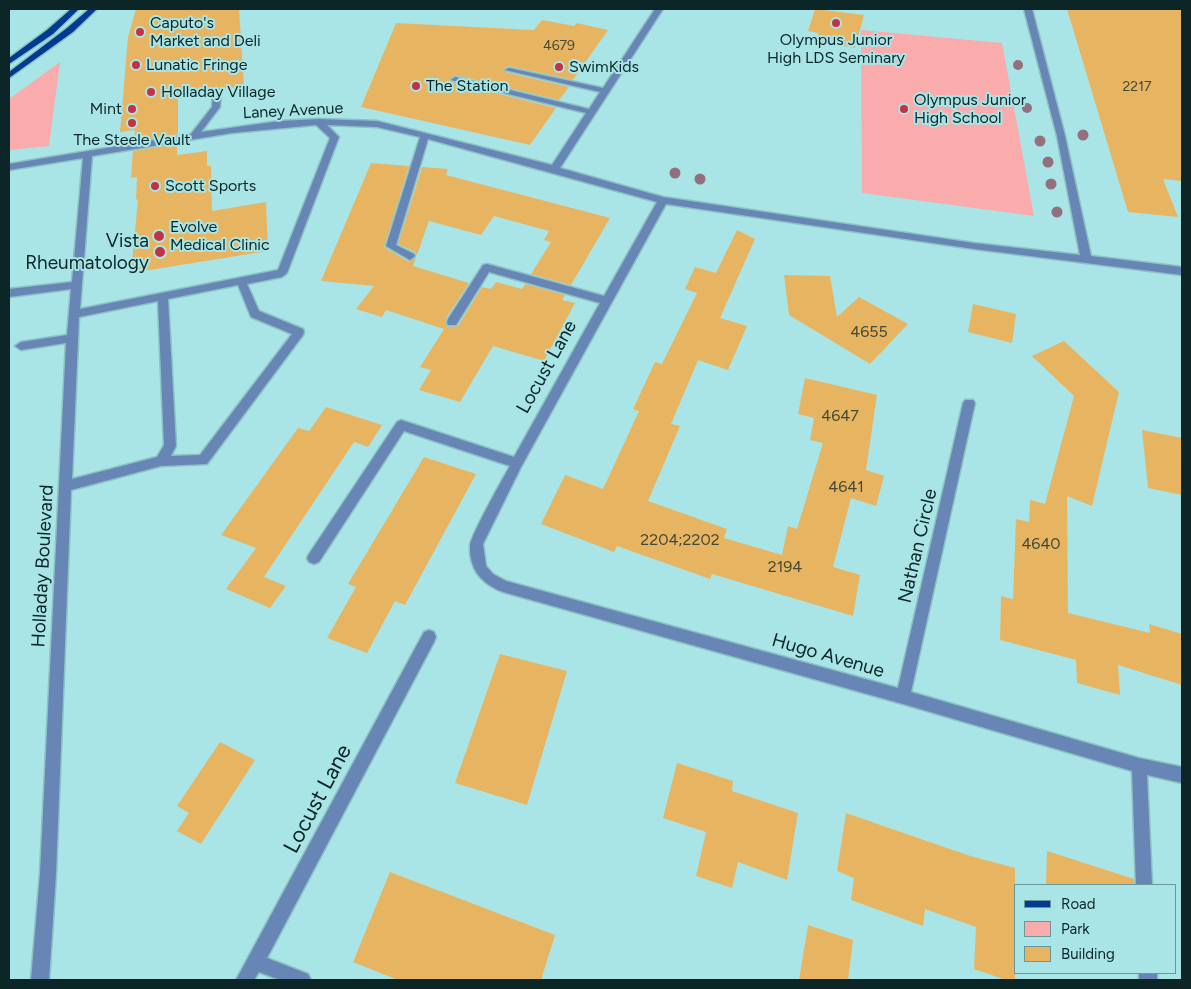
<!DOCTYPE html>
<style>
body{margin:0}
#map{position:relative;width:1191px;height:989px;overflow:hidden;background:#a9e5e7;font-family:Figtree,sans-serif}
canvas{display:block}
.frame{position:absolute;inset:0;border:10px solid #0c2526;pointer-events:none}
.legend{position:absolute;left:1014px;top:884px;width:162px;height:90px;box-sizing:border-box;background:#a9e5e7;border:1px solid #6a989a;margin:0;padding:6px 9px;list-style:none;font-size:15px;color:#0c2526}
.legend li{display:flex;align-items:center;gap:10px;height:25px}
.legend b{width:25px;border:1px solid #6a989a}
</style>
<div id="map">
<canvas width="1191" height="989"></canvas>
<div class="frame"></div>
<ul class="legend">
<li><b style="height:6px;background:#003b8f"></b>Road</li>
<li><b style="height:14px;background:#faabac"></b>Park</li>
<li><b style="height:14px;background:#e7b562"></b>Building</li>
</ul>
</div>
<script>
const c = document.querySelector('canvas').getContext('2d');
c.lineJoin = 'round';
function paint(path, color) { c.fillStyle = color; c.fill(path, 'evenodd'); }
function strokePath(path, color, width, dash) { c.strokeStyle = color; c.lineWidth = width; c.lineCap = dash ? 'butt' : 'round'; c.setLineDash(dash || []); c.stroke(path); }
function write(font, color, halo, rows, align = 'center') {
  c.font = font + ' Figtree,sans-serif'; c.lineWidth = 4; c.setLineDash([]); c.textBaseline = 'middle'; c.strokeStyle = halo; c.fillStyle = color; for (const [text, x, y, turn = 0] of rows) {
    c.save(); c.translate(x, y); c.rotate((+turn || 0) * Math.PI / 180); c.textAlign = isNaN(turn) ? turn : align; if (halo) c.strokeText(text, 0, 0); c.fillText(text, 0, 0); c.restore();
  }
}
const green = new Path2D(`
 M861,30L1002,43L1034,216L862,193Z
 M60,62L49,146L9,150V99Z`);
const building = new Path2D(`
 M136,9H239L244,86L222,89L217,86L211,90L178,95V134L134,142L135,130L120,132L128,37Z
 M815,9L864,15L855,48L816,41L818,33L808,31Z
 M1067,9H1182V181L1163,179L1178,217L1128,212Z
 M542,20L574,26L577,23L608,30L573,80L509,66L503,69L505,72L569,87L559,100L455,75L449,80L451,82L556,108L530,145L361,107L396,23L534,30Z
 M177,144V155L207,151V166H211L212,211L266,202L268,251L131,273L138,199L136,200L137,177L131,178L133,151Z
 M371,163L409,166L384,247L409,262L416,258L413,266L469,283L446,318L447,327L458,326L482,287L491,289L496,282L522,289L525,284L565,295L562,300L575,303L544,361L493,346L460,402L419,390L431,370L420,367L444,329L386,310L382,317L356,309L374,286L321,281Z
 M422,167L448,169L446,175L610,218L571,285L531,274L551,242L544,240L549,231L494,216L481,235L429,221L417,255L415,252L398,244Z
 M737,230L755,239L720,318L747,326L728,370L698,360L671,424L680,426L648,501L727,529L724,538L782,555L788,526L797,529L823,443L810,440L814,418L798,414L805,378L877,395L866,470L884,476L876,506L851,498L833,567L860,575L853,616L712,574L710,579L617,546L614,552L541,524L565,475L603,489L639,411L633,409L655,362L662,364L697,293L685,289L695,267L716,273Z
 M784,275L830,276L837,317L859,297L908,324L870,364L789,315Z
 M973,304L1016,314L1012,343L968,332Z
 M1064,341L1119,392L1092,506L1067,496L1068,613L1150,633L1149,624L1182,634V685L1118,665L1120,695L1077,683L1076,660L1000,640L1001,596L1013,599L1016,519L1029,522L1030,500L1045,504L1074,396L1032,356Z
 M326,407L382,425L368,447L354,442L264,577L286,586L270,608L226,589L256,548L221,535L298,428L309,431Z
 M1142,430L1182,438V495L1148,488Z
 M424,457L476,474L405,605L395,601L367,653L327,638L356,587L348,584Z
 M500,654L567,671L527,805L455,783Z
 M220,742L255,760L201,844L177,831L189,813L177,806Z
 M677,763L733,781L732,791L798,813L787,880L738,862L732,888L696,876L706,832L663,818Z
 M846,813L967,855L1015,868V980H1006L974,969L976,927L925,909L923,926L851,900L854,878L837,871Z
 M1047,851L1134,879V885H1046Z
 M390,872L555,935L541,980H398L353,962Z
 M808,925L853,940L848,980H799Z`);
const minor = new Path2D(`
 M655,9H663L560,168L663,197L974,243L1080,255L1057,136L1024,9H1032L1065,136L1091,256L1182,267V275L974,249L666,204L521,467L483,544L486,566L493,574L506,581L898,688L963,403L965,400H973L975,403L911,692L1139,758L1182,767V783L1147,775L1152,885H1136L1132,771L903,704L503,592C482,584 469,569 470,546C470,537 503,478 510,466L404,431L319,562L314,564L309,562L307,558L309,554L397,422L401,420L514,457L600,303L489,272L456,325H448L447,322L448,319L483,265L487,264L604,296L657,202L428,139L396,245L414,254L415,256L410,260L386,246L420,137L377,127L327,125L339,137L287,273L282,277L247,284L259,311L303,329L304,332L303,335L207,464L161,466L71,490L56,874L49,980H31L40,874L66,343L21,350L15,346L21,342L67,335L71,289L9,297V289L72,282L83,158L9,170V164L191,134L212,107L213,91L217,88L221,91L220,107L201,132L280,121L318,119L377,121L552,165L586,113L451,80L455,77L589,109L600,92L505,70L509,68L603,88ZM316,125L330,138L278,270L80,309L92,156L232,133ZM238,285L251,317L292,334L200,455L171,456L176,446L168,299ZM158,301L164,445L157,457L72,479L79,317Z
 M429,630L434,632L436,637L434,642L267,958L308,974L311,980H280L259,972L254,980H236L424,632Z
 M1139,973H1157V980H1139Z`);
const major = new Path2D(`
 M71,9H79L53,34L9,64V58L47,30Z
 M89,9H97L73,32L9,78V72L67,28Z`);
const trees = [
 [1018,65,5],
 [1027,108,5],
 [1083,135,5.5],
 [1040,141,5.5],
 [1048,162,5.5],
 [675,173,5.5],
 [700,179,5.5],
 [1051,184,5.5],
 [1057,212,5.5]
];
const markers = [
 [836,23,5,"#c23244"],
 [140,32,5,"#c23244"],
 [136,65,5,"#c23244"],
 [559,67,5,"#c23244"],
 [416,86,5,"#c23244"],
 [151,92,5,"#c23244"],
 [132,109,5,"#c23244"],
 [904,109,5,"#c23244"],
 [132,123,5,"#c23244"],
 [155,186,5,"#c23244"],
 [159,236,6,"#c23244"],
 [160,252,6,"#c23244"]
];
const farNumbernames = [
 ["4679",559,46],
 ["2217",1137,87]
];
const farPoinames = [
 ["Caputo's",150,23],
 ["Market and Deli",150,41],
 ["Olympus Junior",836,40,"center"],
 ["High LDS Seminary",836,58,"center"],
 ["Lunatic Fringe",146,65],
 ["SwimKids",569,67],
 ["The Station",426,86],
 ["Holladay Village",161,92],
 ["Olympus Junior",914,100],
 ["High School",914,118],
 ["Mint",122,109,"right"],
 ["The Steele Vault",132,140,"center"],
 ["Scott Sports",165,186],
 ["Evolve",170,227],
 ["Medical Clinic",170,245]
];
const farStreetnames = [
 ["Laney Avenue",293,111,-3]
];
const numberNames = [
 ["4655",869,332],
 ["4647",840,416],
 ["4641",846,487],
 ["2204;2202",680,540],
 ["4640",1041,544],
 ["2194",785,567]
];
const poiNames = [
 ["Vista",149,241],
 ["Rheumatology",149,263]
];
const streetNames = [
 ["Locust Lane",547,367,-61],
 ["Nathan Circle",918,546,-77],
 ["Holladay Boulevard",43,566,-87],
 ["Hugo Avenue",828,656,16]
];
const nearStreetnames = [
 ["Locust Lane",318,799,-62]
];
paint(green, '#faabac');
paint(building, '#e7b562');
strokePath(minor, '#8dc2c4', 3);
strokePath(major, '#8dc2c4', 3);
paint(minor, '#6886b5');
paint(major, '#003b8f');
c.fillStyle = '#94707c';
for (const [x, y, r] of trees) { c.beginPath(); c.arc(x, y, r, 0, 2 * Math.PI); c.fill(); }
for (const [x, y, r, color] of markers) { const dot = new Path2D(); dot.arc(x, y, r, 0, 2 * Math.PI); c.fillStyle = color; c.fill(dot); strokePath(dot, '#a9e5e7', 2); }
write('14px', '#434935', null, farNumbernames);
write('16px', '#0c2526', '#a9e5e7', farPoinames, 'left');
write('16px', '#0c2526', '#a9e5e7', farStreetnames);
write('16px', '#434935', null, numberNames);
write('19px', '#0c2526', '#a9e5e7', poiNames, 'right');
write('19px', '#0c2526', '#a9e5e7', streetNames);
write('22px', '#0c2526', '#a9e5e7', nearStreetnames);
</script>
